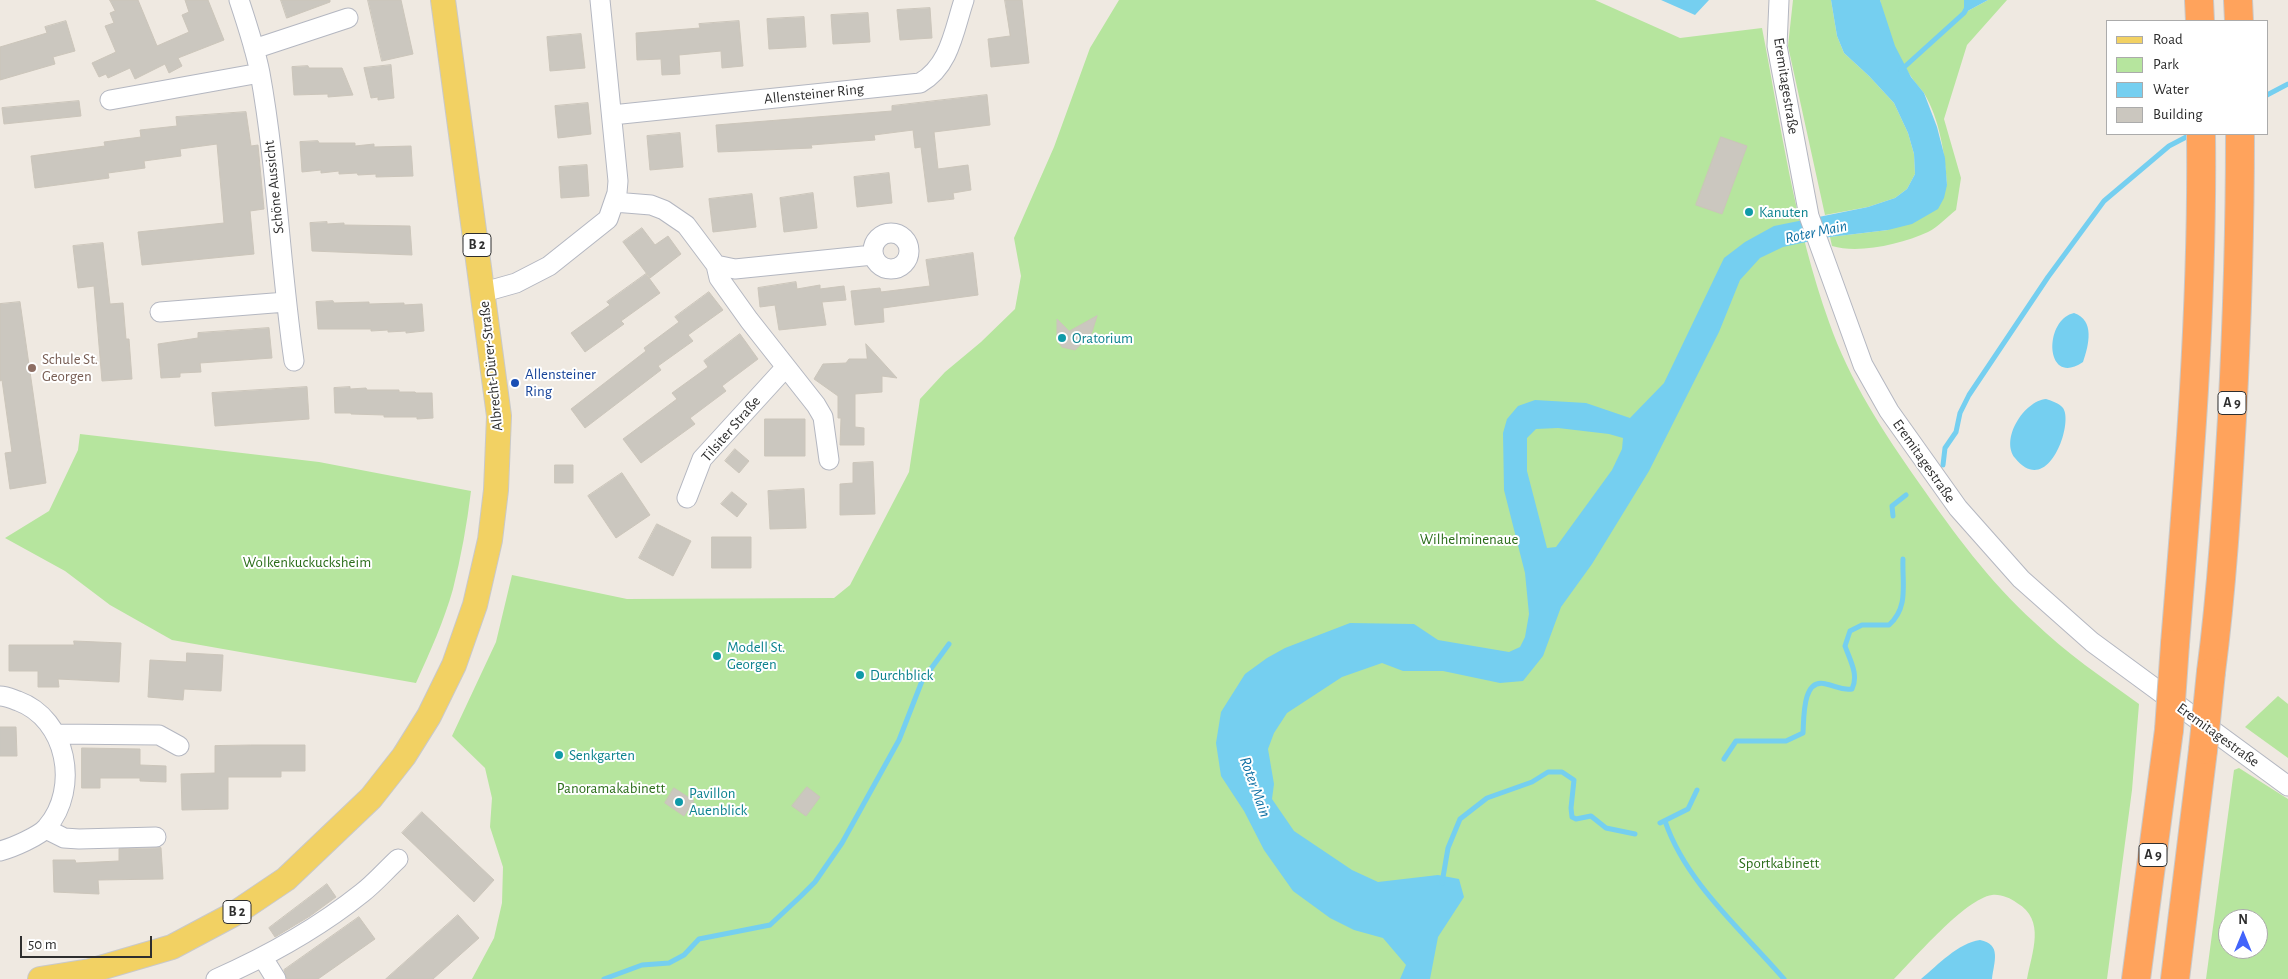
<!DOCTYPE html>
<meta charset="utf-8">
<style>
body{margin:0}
#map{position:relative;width:2288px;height:979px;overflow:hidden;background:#efe9e1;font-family:"Alegreya Sans",sans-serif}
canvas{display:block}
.legend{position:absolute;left:2106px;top:20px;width:162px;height:115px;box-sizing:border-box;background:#fff;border:1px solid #ababab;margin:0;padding:6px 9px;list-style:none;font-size:15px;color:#2e2e2e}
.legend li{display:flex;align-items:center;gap:10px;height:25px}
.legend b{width:25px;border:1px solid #ababab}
.north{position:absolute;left:2218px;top:909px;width:50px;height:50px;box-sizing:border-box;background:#fff;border:1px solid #ababab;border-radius:50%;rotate:0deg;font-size:14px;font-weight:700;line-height:20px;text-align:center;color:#2e2e2e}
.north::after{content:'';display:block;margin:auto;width:18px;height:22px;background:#4264fb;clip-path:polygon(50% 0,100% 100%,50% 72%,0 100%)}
.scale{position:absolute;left:20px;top:936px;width:132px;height:22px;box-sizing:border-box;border:2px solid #2e2e2e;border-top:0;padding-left:6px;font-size:15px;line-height:18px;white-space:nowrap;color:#2e2e2e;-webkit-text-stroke:4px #fff;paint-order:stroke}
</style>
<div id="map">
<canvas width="2288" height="979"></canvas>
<ul class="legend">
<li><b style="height:6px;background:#f2d163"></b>Road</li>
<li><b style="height:14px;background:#b6e59e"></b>Park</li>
<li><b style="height:14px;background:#75cff0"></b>Water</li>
<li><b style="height:14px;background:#cbc7bf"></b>Building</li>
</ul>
<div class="north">N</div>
<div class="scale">50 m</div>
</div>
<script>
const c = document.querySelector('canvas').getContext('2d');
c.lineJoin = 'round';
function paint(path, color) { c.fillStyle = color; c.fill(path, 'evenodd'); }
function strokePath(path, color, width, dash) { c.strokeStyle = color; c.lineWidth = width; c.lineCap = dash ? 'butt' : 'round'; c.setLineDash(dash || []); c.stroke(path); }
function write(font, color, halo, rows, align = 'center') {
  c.font = font + ' "Alegreya Sans",sans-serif'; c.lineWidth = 4; c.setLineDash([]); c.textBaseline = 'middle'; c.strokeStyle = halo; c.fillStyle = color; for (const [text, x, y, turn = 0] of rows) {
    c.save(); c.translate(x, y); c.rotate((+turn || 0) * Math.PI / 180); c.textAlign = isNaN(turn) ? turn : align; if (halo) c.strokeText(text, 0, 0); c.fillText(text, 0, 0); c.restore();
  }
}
const green = new Path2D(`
 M1119,0H1595L1680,38L1762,28C1781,126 1795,227 1829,322C1849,380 1884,433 1919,483C1954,533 1989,581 2034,622C2066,653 2103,678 2139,704L2132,790L2107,979H2027C2032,952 2046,920 2017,903C2010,898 2001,894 1992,895C1965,899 1915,958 1894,979H472L494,938L502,903L503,867L490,827L492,798L485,768L452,736L496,642L512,575L627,599L834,598L850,585L909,472L920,399L945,372L981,342L1015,309L1021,276L1014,238L1054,147L1090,48Z
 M1793,0H1831L1837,36L1844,53L1869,76L1894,103L1908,133L1914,154L1915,174L1907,189L1895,198L1868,207L1825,215L1788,46Z
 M1880,0H1964V13L1988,0H2007L1967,45L1944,119L1961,178L1956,210C1947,217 1938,227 1928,232C1902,244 1859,254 1832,246L1830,237L1888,230L1947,185C1945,155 1940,120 1924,93C1920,88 1915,83 1912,78C1896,56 1885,26 1880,0Z
 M80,434L319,462L471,491C467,524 461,557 453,589C444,621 430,652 416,683L172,640L110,605L65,571L5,538L49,511L78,450Z
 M2278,696L2288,704V758L2245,727Z
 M2239,768L2288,799V979H2206L2234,770ZM2228,919H2258V949H2228Z`);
const water = new Path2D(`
 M1661,0H1709L1695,15Z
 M1831,0H1880L1895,46L1911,77L1924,93L1937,127L1945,158L1947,185L1944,198L1938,209L1912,224L1888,230L1830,237L1783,247L1760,258L1740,280L1719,332L1649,471L1592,564L1561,607L1543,656L1523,681L1500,683L1443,671H1403L1382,663L1342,677L1287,713L1274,733L1268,749L1274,784L1272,799L1294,831L1352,870L1378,882L1438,875L1459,879L1464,897L1438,937L1430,979H1400L1406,965L1383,938L1354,930L1330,918L1293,891L1264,850L1244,811L1221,776L1216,743L1221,712L1245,674L1267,658L1285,648L1350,623L1414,624L1438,640L1509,652L1520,647L1525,637L1529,614L1525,573L1504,490L1503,433L1507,419L1518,406L1535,400L1586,403L1630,418L1664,383L1724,258L1745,242L1774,226L1868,207L1895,198L1907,189L1915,174L1914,154L1908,133L1894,103L1869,76L1844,53L1837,36ZM1558,428L1609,434L1623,438L1622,449L1612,470L1556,547L1547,548L1527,471V438L1536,429Z
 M1964,0H1988L1964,13Z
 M2074,313C2095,320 2089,345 2083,362C2045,388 2043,320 2074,313Z
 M2046,399C2052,401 2059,403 2063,408C2074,423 2048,499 2015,458C2000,439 2024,401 2046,399Z
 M1980,940C2002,944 1994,962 1992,979H1921C1938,965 1958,943 1980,940Z`);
const stream = new Path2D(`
 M1901,70L1964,13L1971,0
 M2267,95L2288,84
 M1943,465L1945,448L1956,432L1960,413L1969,395L2048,277L2104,201L2169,146L2192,134
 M1893,516L1892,506L1906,495
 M1724,759L1736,741H1786L1803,733C1804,719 1802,677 1826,684C1836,686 1842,691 1852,689C1859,675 1850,660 1845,646L1850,631L1862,625H1889C1909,607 1902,584 1903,559
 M1665,821C1686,883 1742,930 1784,979
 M1660,823L1688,809L1697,790
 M1442,883L1448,848L1460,819L1487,798L1532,782L1548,772H1562L1574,780L1571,808L1572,817L1576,819L1591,816L1606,828L1635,834
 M604,979L642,965L669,963L684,955L699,939L770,925L801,896L815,882L842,843L899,740L922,681L949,644`);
const building = new Path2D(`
 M110,0H138L157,46L189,32L182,15L189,12L185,0H208L224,40L178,58L182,66L169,73L165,64L135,79L130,68L108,78L106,74L99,77L92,63L116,52L105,26L114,23L110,13L115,11Z
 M281,0H330V2L287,18Z
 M368,0H401L413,54L382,61Z
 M1005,0H1022L1029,63L991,67L988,39L1010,36Z
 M930,8L932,38L900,40L897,10Z
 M868,13L870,42L833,44L831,15Z
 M804,17L806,47L769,49L767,19Z
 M66,21L75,51L53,57L55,64L0,80V47L47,33L45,27Z
 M739,21L743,66L722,68L721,51L679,55L680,74L662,75L661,59L637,60L636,33L700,28L699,24Z
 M581,34L585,68L550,71L547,37Z
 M391,65L394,98L378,100V97L371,98L364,68Z
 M308,66L309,68H342L353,95L328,97V94L294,95L292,67Z
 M987,95L990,125L934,132L938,169L968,165L971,190L953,193L954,199L928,202L921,147L915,148L913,130L874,135L875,140L811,145L812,148L718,152L716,125L892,111V106Z
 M79,101L81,116L4,124L2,108Z
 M588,103L591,134L558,138L555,106Z
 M246,112L251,146L258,145L264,209L250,211L254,254L142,265L138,232L224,223L217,144L180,149L181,156L144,161L145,168L108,173L109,178L35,188L31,156L105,146L104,142L141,137L140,130L177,126L176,117Z
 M680,133L683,167L650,170L647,136Z
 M1721,137L1747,146L1722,214L1696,205Z
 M318,141L319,143H355V146L374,144V147L411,146L413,176L376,177V174L358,175L357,173L339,174V171L321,173V170L302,172L300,142Z
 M587,165L589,196L561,198L559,167Z
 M889,173L892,203L857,207L854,177Z
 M813,193L817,228L784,232L780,198Z
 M752,194L756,227L713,232L709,199Z
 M327,222V224L344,223V225L410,226L412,255L312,251L310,223Z
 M642,228L655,245L668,236L681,254L650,278L623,242Z
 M103,243L110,304L123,303L126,339H129L132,379L102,381L94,286L78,288L73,246Z
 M973,253L978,295L883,308L884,322L855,325L851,291L880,288L881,292L930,286L926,260Z
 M646,274L660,293L621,321L624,324L585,352L571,333L610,305L607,302Z
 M796,282L797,289L820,285V289L844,286L846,300L822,302L826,325L779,330L775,305L760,307L758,288Z
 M709,292L723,310L688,335L693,341L658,366L661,370L585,428L571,409L646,351L644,348L679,322L675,317Z
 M333,301L334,303L369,302V304L404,303V305L422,304L424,331L406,333V331L388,332V330L371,331V329H318L316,302Z
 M20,302L46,483L10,489L5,453L12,452L2,380L0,381V304Z
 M1097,316L1091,335L1075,350L1062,347L1057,340V319L1069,331Z
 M269,328L272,358L200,363L201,372L180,373V377L161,378L158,344L198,338V333Z
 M740,334L758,359L722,386L726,391L690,418L695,424L641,463L623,439L677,399L672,393L708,367L704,361Z
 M866,344L897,378L882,376V392L855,394V427L864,428V445H840L841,418H838V396L814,379L823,364L846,363L849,359H867Z
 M307,387L309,419L215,426L212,393Z
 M350,387V389L366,388L367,390H399V392H415L416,393H432L433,418L417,419V417H384V415L351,414V413H335L334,388Z
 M765,419H805V456H765Z
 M735,449L749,461L739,473L725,461Z
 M873,462L875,514L840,515V484L853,483V463Z
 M555,465H573V483H555Z
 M622,473L650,515L616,538L588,496Z
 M804,489L806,528L770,529L768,491Z
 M732,492L747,504L737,517L721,504Z
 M657,524L691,541L673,576L639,558Z
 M712,537H751V568H712Z
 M74,641L121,643L119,682L58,679L59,687H38V671H9V645H74Z
 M187,653L223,655L221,691L184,689L183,700L148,697L150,660L186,662Z
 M0,727H16L17,756H0Z
 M251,745H305V771H281V777H228V809L182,810L181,774L215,773V746Z
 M82,748L140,749V765L166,766V782L140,781V778H100V788H82Z
 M807,787L820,797L806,816L792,806Z
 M674,788L694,801L684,816L665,803Z
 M422,812L494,880L474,902L402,833Z
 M161,848L163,879L98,880L99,894L54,892L53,860H75L76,863L119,861V849Z
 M327,884L336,897L310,916L275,937L269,928Z
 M458,915L479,938L433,979H386Z
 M359,917L375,939L318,979H287L284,970Z`);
const minor = new Path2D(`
 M239,0C247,24 255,48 260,73C277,167 280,266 294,361
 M1779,0L1777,46L1809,216L1863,365L1889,411L1958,508L2021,579L2092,642L2288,786
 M254,49L348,18
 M110,100L260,73
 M612,115L920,83C950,66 954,30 964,0
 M614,202L651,205L664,210L686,225L716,265L719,278L749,320L816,405L823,417L829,460
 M873 251a18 18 0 1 1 36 0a18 18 0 1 1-36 0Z
 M716,265L735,269L873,255
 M484,292L516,283L549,266L608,219L617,193L618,181L600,0
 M160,312L286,302
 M687,498L702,459L785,368
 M0,696C7,696 12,699 18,701C67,719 80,788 47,827C40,836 12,848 0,851
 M57,734L159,735L179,746
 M46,829L64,838L79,839L156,837
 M263,958L276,979
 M216,979C268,956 317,929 362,893C375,883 386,870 398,859`);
const major = new Path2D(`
 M40,979L90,971L172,947L234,914L286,879L371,798L404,756L429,716L454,665L475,605L490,540L496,490L499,416L443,0`);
const highway = new Path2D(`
 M2199,0L2200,21
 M2238,0L2239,21
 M2175,644C2189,474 2203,304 2201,134
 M2211,672C2222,588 2227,503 2232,418C2237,324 2240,229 2240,134
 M2136,979L2169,730
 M2175,979L2203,750`);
const highwayBridge = new Path2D(`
 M2169,730L2175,644
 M2203,750L2211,672`);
const markers = [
 [1749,212,5,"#0f9aa8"],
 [1062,338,5,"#0f9aa8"],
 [32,368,5,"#8d6e63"],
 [515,383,5,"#1a4fb4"],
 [717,656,5,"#0f9aa8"],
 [860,675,5,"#0f9aa8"],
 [559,755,5,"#0f9aa8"],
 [679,802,5,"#0f9aa8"]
];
const shields = [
 [477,245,28],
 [2232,403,28],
 [2153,855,28],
 [237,912,28]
];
const shieldNames = [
 ["B 2",477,245],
 ["A 9",2232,403],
 ["A 9",2153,855],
 ["B 2",237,912]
];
const streetNames = [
 ["Eremitagestraße",1786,86,81],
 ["Allensteiner Ring",814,94,-6],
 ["Schöne Aussicht",274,187,-96],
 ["Albrecht-Dürer-Straße",491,366,-96],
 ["Tilsiter Straße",731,429,-49],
 ["Eremitagestraße",1924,461,55],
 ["Eremitagestraße",2218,735,36]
];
const cultureNames = [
 ["Kanuten",1759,212],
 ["Oratorium",1072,338],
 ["Modell St.",727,647],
 ["Georgen",727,664],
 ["Durchblick",870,675],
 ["Senkgarten",569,755],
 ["Pavillon",689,793],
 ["Auenblick",689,810]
];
const educationNames = [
 ["Schule St.",42,359],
 ["Georgen",42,376]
];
const transitNames = [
 ["Allensteiner",525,374],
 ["Ring",525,391]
];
const parkNames = [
 ["Wilhelminenaue",1469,539],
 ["Wolkenkuckucksheim",307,562],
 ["Panoramakabinett",611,788],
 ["Sportkabinett",1779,863]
];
const waterNames = [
 ["Roter Main",1816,232,-12],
 ["Roter Main",1255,787,70]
];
paint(green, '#b6e59e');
paint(water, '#75cff0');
strokePath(stream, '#75cff0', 5);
paint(building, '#cbc7bf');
strokePath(building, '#cbc5ba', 1);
strokePath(minor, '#b4b7c1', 21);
strokePath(major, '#c9c9c9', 26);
strokePath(highway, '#c9c9c9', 30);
strokePath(minor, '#fff', 19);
strokePath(major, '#f2d163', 24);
strokePath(highway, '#ffa35c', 28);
strokePath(highwayBridge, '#c9c9c9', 30, []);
strokePath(highwayBridge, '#ffa35c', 28);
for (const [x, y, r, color] of markers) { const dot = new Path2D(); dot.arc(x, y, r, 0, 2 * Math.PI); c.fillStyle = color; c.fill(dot); strokePath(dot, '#fff', 2); }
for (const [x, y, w] of shields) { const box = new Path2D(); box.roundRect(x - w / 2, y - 11.5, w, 23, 4); c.fillStyle = '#fff'; c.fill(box); strokePath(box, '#2e2e2e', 1); }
write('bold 14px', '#2e2e2e', null, shieldNames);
write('15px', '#2e2e2e', '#fff', streetNames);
write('15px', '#0d838f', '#fff', cultureNames, 'left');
write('15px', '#785e54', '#fff', educationNames, 'left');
write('15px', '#164399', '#fff', transitNames, 'left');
write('15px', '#2c6e1b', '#fff', parkNames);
write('italic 16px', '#0d6fa3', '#fff', waterNames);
</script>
